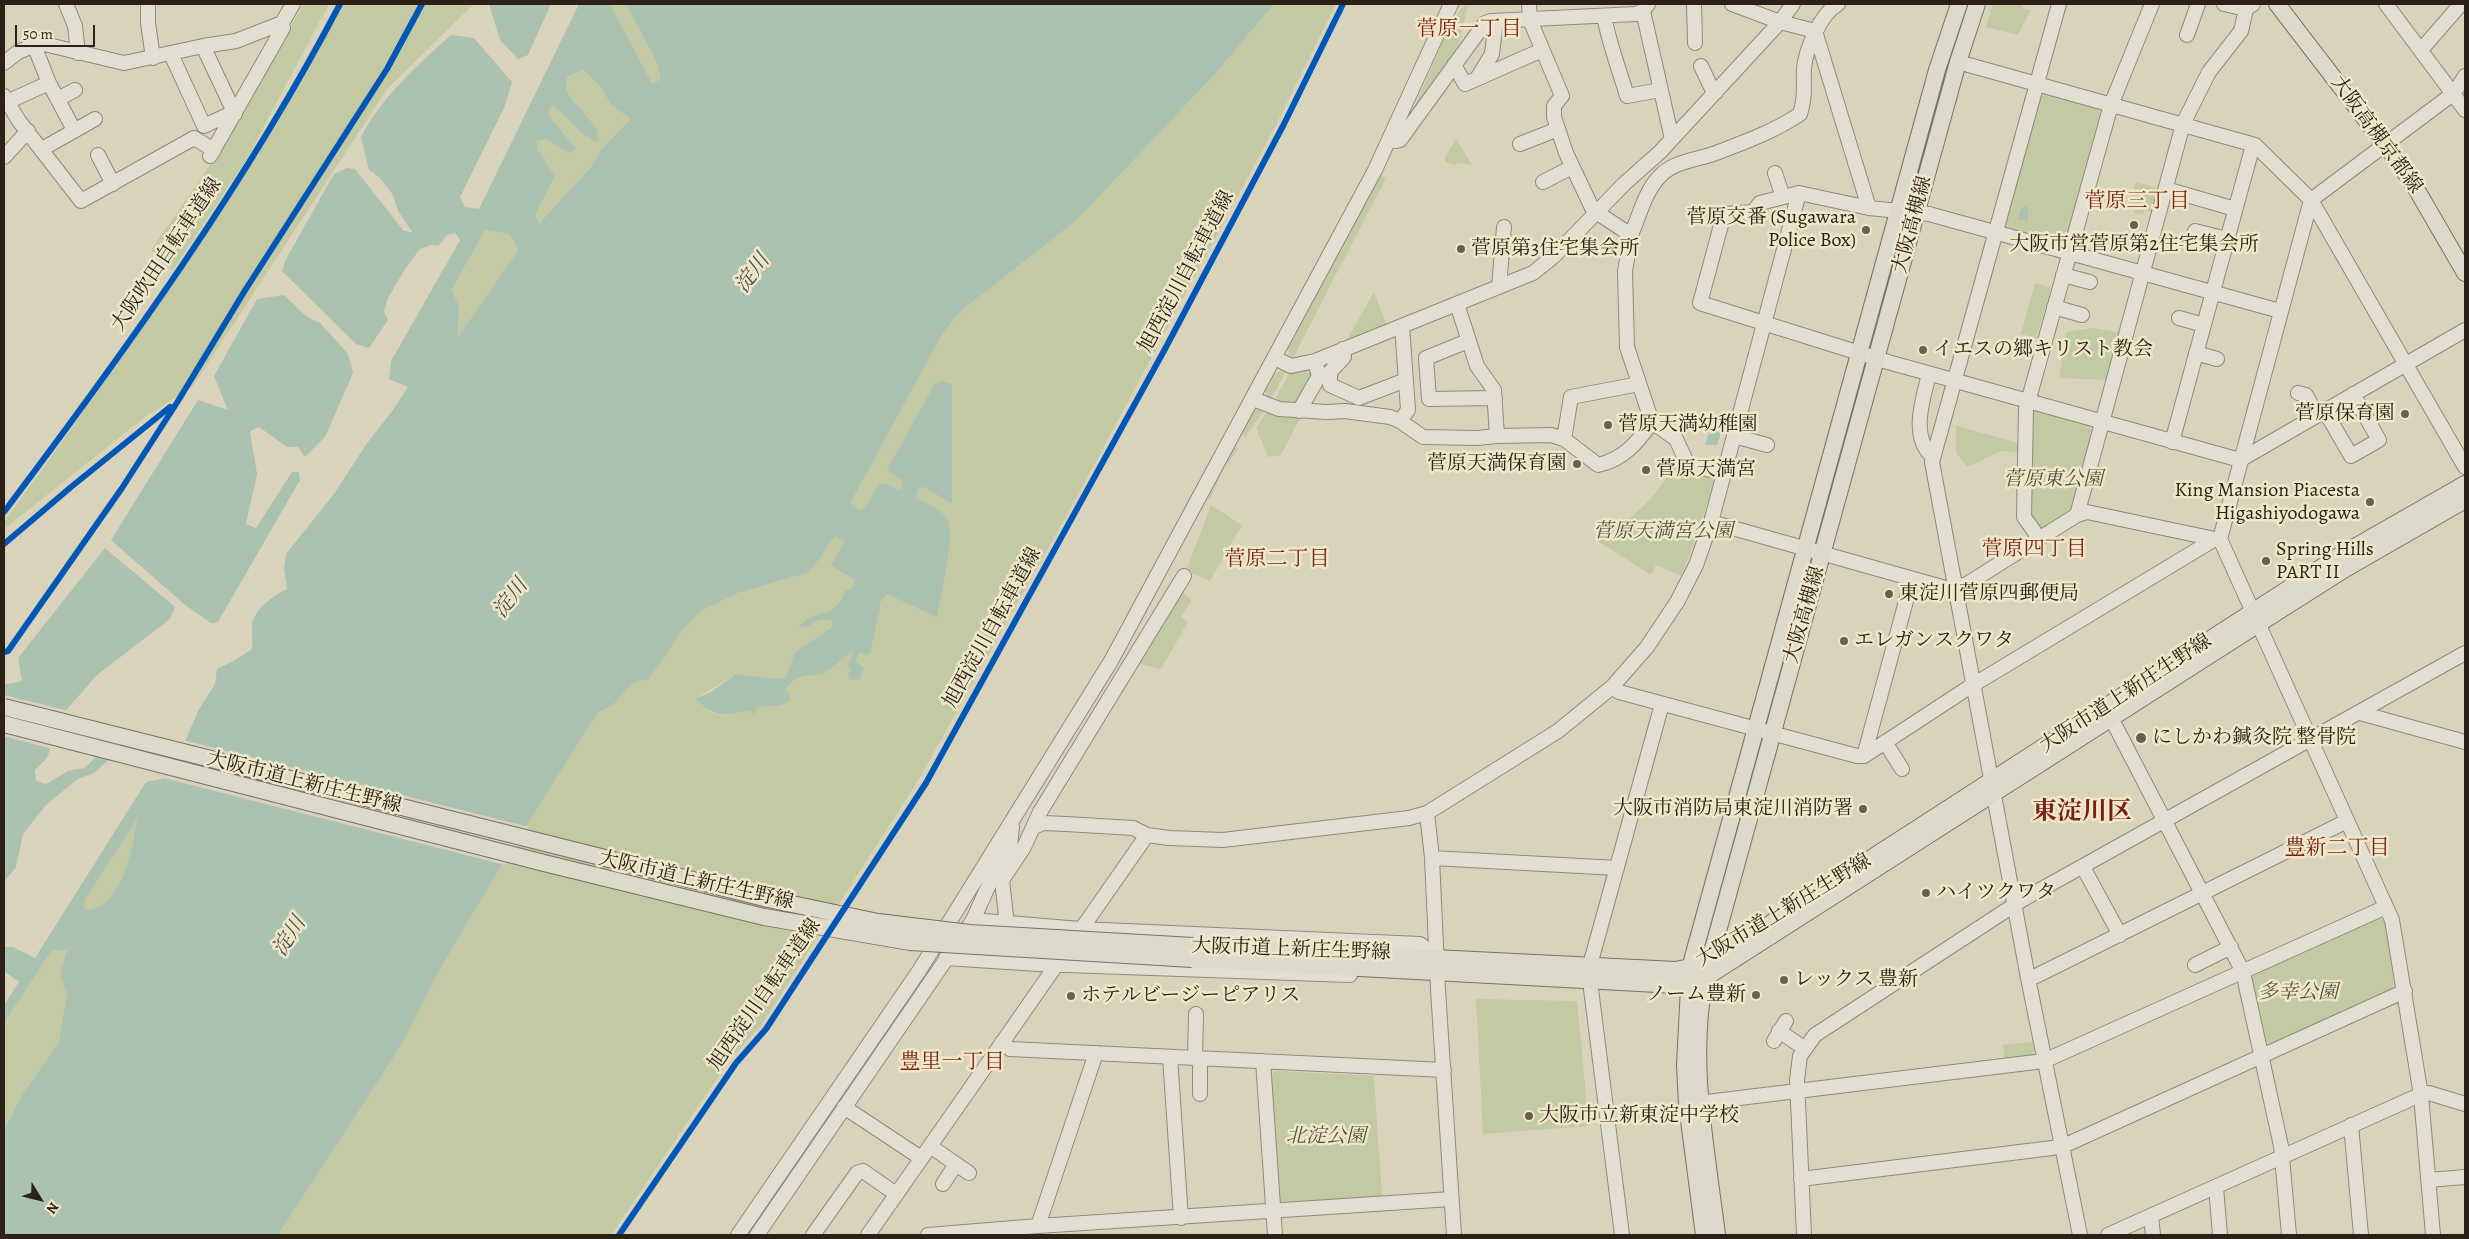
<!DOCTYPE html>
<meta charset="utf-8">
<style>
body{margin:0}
#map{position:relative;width:2469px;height:1239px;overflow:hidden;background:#dad3bb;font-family:Alegreya,serif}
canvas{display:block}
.frame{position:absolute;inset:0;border:5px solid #2c2017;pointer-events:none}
.north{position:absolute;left:15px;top:1174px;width:50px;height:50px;-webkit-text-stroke:4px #efe7ca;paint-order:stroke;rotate:126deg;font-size:14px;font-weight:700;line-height:20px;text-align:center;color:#2c2017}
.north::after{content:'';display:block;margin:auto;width:18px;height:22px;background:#2c2017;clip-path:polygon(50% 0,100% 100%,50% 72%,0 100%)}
.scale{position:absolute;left:15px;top:25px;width:80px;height:22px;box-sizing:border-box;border:2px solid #2c2017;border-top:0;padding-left:6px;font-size:15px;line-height:18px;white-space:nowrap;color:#2c2017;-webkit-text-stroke:4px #efe7ca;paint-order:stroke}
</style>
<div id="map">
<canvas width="2469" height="1239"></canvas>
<div class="frame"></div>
<div class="north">N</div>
<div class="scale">50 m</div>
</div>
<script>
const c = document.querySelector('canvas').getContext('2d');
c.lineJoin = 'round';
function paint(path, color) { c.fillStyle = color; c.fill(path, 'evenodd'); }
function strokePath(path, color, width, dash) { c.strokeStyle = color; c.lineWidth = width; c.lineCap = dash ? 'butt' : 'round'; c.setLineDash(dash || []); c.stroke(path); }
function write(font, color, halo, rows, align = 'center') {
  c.font = font + ' Alegreya,"Noto Serif JP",serif'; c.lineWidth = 5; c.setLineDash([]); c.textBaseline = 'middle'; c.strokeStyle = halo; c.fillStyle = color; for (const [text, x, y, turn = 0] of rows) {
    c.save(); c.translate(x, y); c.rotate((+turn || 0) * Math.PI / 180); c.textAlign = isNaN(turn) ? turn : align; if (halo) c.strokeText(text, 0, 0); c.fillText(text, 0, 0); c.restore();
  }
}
const green = new Path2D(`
 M304,4H329L246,160L172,271L151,250L212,162Z
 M342,4H474L387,89L193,386L145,417L4,529V522C62,443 119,362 174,281C234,191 292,100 342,4Z
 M610,4H626L658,65L660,80L652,83Z
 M1274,4H1336L1278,121L1085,482L919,779L760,1027L731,1058L611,1235H278L399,1049L441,968L501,866L598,712L612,706L633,683L649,679L682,631L700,612L738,593L810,572L835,535L846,542L832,567L855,580L851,590L846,589C841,605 833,614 816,615L806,628C815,622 822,617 833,622L831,628L795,652L786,677L778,679L736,674L695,699L710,712L721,715L749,711L758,707L779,706C793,668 796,684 826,671C835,668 843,658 851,652L853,653L851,680L855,661L879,605L946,516L916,498L918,489L924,487L952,504L934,385L888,470L904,481L900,490L884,483L878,485L866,507L860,510L851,502L943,333L961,311L1077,220L1216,73Z
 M1993,4H2023L2022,8L2030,11L2018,35L1986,27Z
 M1468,5L1455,60L1411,115L1452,21L1462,8Z
 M583,70L600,86L611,105L632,119L600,151L591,167L541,223L535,215L555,176L537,149V140L545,139L569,152L576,149L549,116L551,105L563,111L589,140L576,102L566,92L567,77Z
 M2046,93L2099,109L2102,114L2068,242L2060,246L2009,231L2004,224L2040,97Z
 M1456,139L1472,165L1460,163L1455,165L1445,162V158Z
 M1380,175L1386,178L1292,360L1288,349Z
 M2136,182L2157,188L2151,212L2145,210L2143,215L2134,213L2135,207L2129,205Z
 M485,230L509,234L520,250L458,338L459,307L452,291Z
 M2035,283L2050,287V292L2036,338L2021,334Z
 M1374,292L1387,325L1346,341Z
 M2093,328L2121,333L2108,380L2059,378L2066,332Z
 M1309,366L1315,377L1300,406H1277L1276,397L1291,371Z
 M1279,371H1286L1269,402L1265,391L1274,374Z
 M1863,372L1864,373L1820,530H1818Z
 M1255,409L1263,411L1245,438L1242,430Z
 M1272,409L1302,414L1281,455L1268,457L1256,428L1267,412Z
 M2030,409L2088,425L2092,431L2071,508L2067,514L2041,530L2027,515Z
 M1950,424L2022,444V453L2001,451L1967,467L1956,453V427Z
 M1233,448H1239L1223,469L1210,500L1203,496Z
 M1679,454L1710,475L1714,481L1700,527L1681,576L1656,565L1651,575L1596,540C1628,525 1667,488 1679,454Z
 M1211,505L1242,525L1210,581L1186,571Z
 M1806,573H1809L1768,714L1767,713Z
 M1182,593L1190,598L1191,602L1181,617L1188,622L1161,669L1137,663L1178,594Z
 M137,818C132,847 124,909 85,910L84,901Z
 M2379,917L2385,921L2396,984L2392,989L2271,1045L2265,1042L2252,978L2256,973Z
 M52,950H67L60,974L67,995L58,1044L23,1093L4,1130V1023Z
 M1476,999L1577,1001L1589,1126L1483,1134Z
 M2033,1042L2035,1051L2031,1057L2005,1060L2003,1045Z
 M1275,1071L1374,1076L1382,1197L1283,1205L1278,1200L1270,1075Z`);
const water = new Path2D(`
 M489,4H551L528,55L518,59L500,40Z
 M579,4H610L652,83L660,80L658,65L626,4H1274L1216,73L1077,220L961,311L943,333L851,502L860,510L866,507L878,485L884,483L900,490L903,481L887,470L934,385L941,381L952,384V504L924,487L918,489L916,498C925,503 940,509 946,517C957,529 940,600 937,617L887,594L879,605L880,608L870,653L866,655L859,653L855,661L864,668L860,679L851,680L848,674L852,670L847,666L853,653L851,652C844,657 837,665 829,670C812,681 797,669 785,691L790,695V701L779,706L758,707L754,714L749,711C721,715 717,719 695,699L711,692L736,674L778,679L786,677L795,652L831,628L833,622C822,617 815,622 806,628L799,626C819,606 834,622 846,589L851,590L855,580L831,566L845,541L835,536L810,572L738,593L700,612L682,631L649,679L633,683L612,706L598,712L501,866L441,968L399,1049L278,1235H4V1130L23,1093L58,1044L67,995L60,974L67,950H52L4,1023V1005L19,982L4,971V947H13L35,958L146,782L170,777L198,711L215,684L217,669L235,660L252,649C253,641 251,633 252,625C254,609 274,595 287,589L284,569L286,554L334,494L365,446L393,410L408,387L389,379L391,361L460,240L455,233L447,235L438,246L431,245L420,249L405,269L388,298L384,311L388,320L369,348L356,344L282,271L286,259L334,174L347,168L355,169L403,230L413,233L398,211L393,195L380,178L369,170L361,137C382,97 417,65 451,35L474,38L512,82L504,108L460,197L465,207L479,209ZM583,70L600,86L611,105L631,119L600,151L591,167L540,223L535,215L555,176L537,149V141L546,139L569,153L576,149L549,116L551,105C569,114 580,139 599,142L596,128L566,91L567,77ZM485,230L509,234L519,250L458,337L459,307L452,290ZM137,819C132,848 123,909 85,910L84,901Z
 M2025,206L2028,208V221L2018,219L2021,208Z
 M284,295L306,316L320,323L348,354L353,373L325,437L305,457L298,447H287L259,427L250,431L257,474L246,524L256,528L292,472H299L300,480L218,622L211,623L185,605L111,540L198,400L228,410L214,376L257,299Z
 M1716,431L1721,432L1717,445H1705L1708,435Z
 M105,548L175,607L170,619L97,675L61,716L47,758L35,770L36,781L46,784L68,771L85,768L113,739L127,743L94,773L78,779L46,805L23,834L16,867L4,882V685L22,681L18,658Z`);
const pier = new Path2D(`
 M4,695L69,711L64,717L52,749L4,736Z
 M183,740L529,827L505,865L160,777L169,775Z`);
const minor = new Path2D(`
 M66,4L75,26L78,53
 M148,4V23L153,58
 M1529,4L1530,20L1562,96L1554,106V117L1566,153L1593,210L1631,235L1625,271L1627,347L1652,422L1676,439L1688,465L1724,473
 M1694,4L1695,43
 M1732,4L1780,22L1815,31L1869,208
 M2059,4L1932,462L2028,978L2080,1235
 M2224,4L2246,9L2253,4
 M2386,4L2465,110
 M1643,11L1672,139
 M1604,16C1609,43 1619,69 1627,96L1660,90
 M2187,35L2198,4
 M34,45L49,83
 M203,46L235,114
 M2421,50L2461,4
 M171,54L204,126L234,112
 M1958,62L2255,145L2311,200L2465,467
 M4,63L18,52L40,43L124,63L203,46L236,41L282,23
 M1454,65L1465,84L1542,50
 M1701,66L1711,87L1716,92
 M1478,77L1492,54L1496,21
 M4,96L19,121L81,201L194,138L214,150
 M58,99L75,90
 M7,102L49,83L74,130
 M1390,139L1396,141L1400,140L1485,23L1491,21L1636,14L1643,11L1648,4
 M1520,144L1558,129
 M42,149L95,119
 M98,155L113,184
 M210,156L283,28L282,23L293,4
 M4,157L28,131
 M1775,173L1783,197
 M1543,182L1572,167
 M2166,189L2235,209
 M1799,193L1760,203L1753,212L1724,214L1700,303L1888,362L2240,460L2465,330
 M1631,235C1639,217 1645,191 1660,176C1674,161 1697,160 1716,153C1745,142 1775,131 1800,114C1806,95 1803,86 1804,68C1806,49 1821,13 1838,4
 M2192,241L2195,231L2227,239
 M2063,275L2090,282
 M1499,287L1504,227
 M1457,304L1477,366L1494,390L1497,436
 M2054,307L2082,315
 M2179,318L2204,325
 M1468,341L1426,358L1429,399L1495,398
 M1343,349L1344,357L1330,372V385L1359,398L1406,380
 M2196,353L2217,359
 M1275,358L1291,366L1315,361L1533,273L1554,256L1624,184L1660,152L1780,22L1793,4
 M1929,374C1923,399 1910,436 1932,456
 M2298,393L2306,395L2317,415
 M1253,399L1279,409L1327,412L1345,411L1390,417L1400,421L1423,437L1477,438L1497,436L1551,435L1564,439L1598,465C1624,459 1637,443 1652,422
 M1299,411L1319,376L1315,361
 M2325,411L2351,456L2379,440L2353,394
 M1400,421L1408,410L1402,326
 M1734,436L1767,445
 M1564,439L1571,397L1639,384
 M2172,442L2253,145
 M2077,515L2183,124L2209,72L2241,31L2246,9
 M1711,522L1949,589L1967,584L2077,515L2087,512L2215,539
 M2039,538L2024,517L2026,409L2111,105L2152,4
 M1612,687L1619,692L1857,756H1864L1968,688L2215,539H2220
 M2107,710L2243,972L2281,1146L2289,1235
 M2360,713L2465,742
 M1885,742L1902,769
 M1864,756L1912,579
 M1427,813L1432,858L1438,990L1454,1235
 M1034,827L1043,823L1066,824L1133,828L1147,835L1169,838L1223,840L1409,818L1427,813L1558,731L1612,687L1647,647L1677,602L1696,565L1711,522L1799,193L1869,208L1929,214L2280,311
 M1432,858L1617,868
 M2083,867L2120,935
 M973,920L1080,929L1420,944L1436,956
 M1007,925L1002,880L1024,847L1040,812L1184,576
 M946,958L1038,964L1350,975
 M2195,965L2231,947
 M2028,978L2036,976L2347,821
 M1779,1031L1804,1048
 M1774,1041L1786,1021
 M1002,1042L1010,1049L1444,1070
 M1170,1057L1181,1218
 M1195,1058L1196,1014
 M1200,1058V1094
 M1263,1061L1275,1235
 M1690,1104L2044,1061L2386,907
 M844,1107L921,1158
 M2351,1125L2361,1235
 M930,1146L969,1173
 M1801,1179L2052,1148L2070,1143L2405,991
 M2428,1180L2465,1177
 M943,1184L956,1164
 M2216,1187L2220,1235
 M2151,1216L2153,1235
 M1038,1226L1096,1053
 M738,1235L919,971L1111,661L1375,170L1451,4
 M757,1235L973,920L992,878L1010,847L1012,827
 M813,1235L857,1173L863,1171L896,1194
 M868,1235L1147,835
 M928,1235L1038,1226L1451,1199
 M1622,1235L1591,989L1590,965L1662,704
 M1804,1235L1797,1080L1800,1056L1815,1035L2022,900L2465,653
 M2108,1235L2413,1098L2429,1093L2465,1104
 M2433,1235L2421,1095L2392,920L2220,539L2311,200L2454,93L2465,76`);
const major = new Path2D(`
 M2277,4L2393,155L2414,185L2465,273
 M1193,946L1676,970C1717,964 1762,928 1797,906L2339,556L2465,484
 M1192,959L1676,985L1688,984L1705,978L2271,616L2345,569L2465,500
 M1704,1235L1687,1105L1685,1065L1690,968L1937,70L1959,4
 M1717,1235C1707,1151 1688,1063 1705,978L1958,62L1977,4`);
const majorBridge = new Path2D(`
 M4,707L768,899L878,922L970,933L1193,946
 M4,724L544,863L764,917L910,942L1192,959`);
const cycleway = new Path2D(`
 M4,512C126,350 246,184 340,4
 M4,544L71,487L170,407
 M4,652L8,651L122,488L178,401L244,292L387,69L422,4
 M619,1235L736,1063L766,1029L926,783L1165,349L1284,124L1343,4`);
const markers = [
 [2134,225,5,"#695f50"],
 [1866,230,5,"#695f50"],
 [1461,249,5,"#695f50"],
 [1923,350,5,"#695f50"],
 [2405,414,5,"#695f50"],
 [1608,425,5,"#695f50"],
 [1577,464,5,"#695f50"],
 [1646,470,5,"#695f50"],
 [2370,502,5,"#695f50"],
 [2266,561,5,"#695f50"],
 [1889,594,5,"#695f50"],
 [1844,641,5,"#695f50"],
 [2141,738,6,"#695f50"],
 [1863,809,5,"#695f50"],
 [1926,893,5,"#695f50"],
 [1784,980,5,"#695f50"],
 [1756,995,5,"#695f50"],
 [1071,996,5,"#695f50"],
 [1529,1116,5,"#695f50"]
];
const streetNames = [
 ["大阪高槻京都線",2376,135,54],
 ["大阪高槻線",1913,225,-75],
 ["大阪吹田自転車道線",167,255,-56],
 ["旭西淀川自転車道線",1187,272,-62],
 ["大阪高槻線",1805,615,-74],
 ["旭西淀川自転車道線",993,628,-61],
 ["大阪市道上新庄生野線",2126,694,-33],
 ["大阪市道上新庄生野線",304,783,14],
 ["大阪市道上新庄生野線",696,881,13],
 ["大阪市道上新庄生野線",1784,911,-31],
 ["大阪市道上新庄生野線",1291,950,2],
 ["旭西淀川自転車道線",765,995,-55]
];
const poiNames = [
 ["菅原交番 (Sugawara",1856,218,"right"],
 ["Police Box)",1856,241,"right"],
 ["大阪市営菅原第2住宅集会所",2134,245,"center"],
 ["菅原第3住宅集会所",1471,249],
 ["イエスの郷キリスト教会",1933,350],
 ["菅原保育園",2395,414,"right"],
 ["菅原天満幼稚園",1618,425],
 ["菅原天満保育園",1567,464,"right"],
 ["菅原天満宮",1656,470],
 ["King Mansion Piacesta",2360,491,"right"],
 ["Higashiyodogawa",2360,514,"right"],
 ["Spring Hills",2276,550],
 ["PART II",2276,573],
 ["東淀川菅原四郵便局",1899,594],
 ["エレガンスクワタ",1854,641],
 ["にしかわ鍼灸院 整骨院",2152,738],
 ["大阪市消防局東淀川消防署",1853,809,"right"],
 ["ハイツクワタ",1936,893],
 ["レックス 豊新",1794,980],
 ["ノーム豊新",1746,995,"right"],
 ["ホテルビージーピアリス",1081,996],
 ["大阪市立新東淀中学校",1539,1116]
];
const parkNames = [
 ["菅原東公園",2053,480],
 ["菅原天満宮公園",1663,532],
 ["多幸公園",2298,993],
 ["北淀公園",1326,1137]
];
const neighbourhoodNames = [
 ["菅原一丁目",1469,30],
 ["菅原三丁目",2137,202],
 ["菅原四丁目",2034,550],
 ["菅原二丁目",1277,560],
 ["豊新二丁目",2337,849],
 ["豊里一丁目",952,1063]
];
const waterNames = [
 ["淀川",753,274,-54],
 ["淀川",511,599,-53],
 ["淀川",290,937,-58]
];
const districtNames = [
 ["東淀川区",2082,813]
];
paint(green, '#c2c9a3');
paint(water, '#abc2b0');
paint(pier, '#dad3bb');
strokePath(minor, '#8f897b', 16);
strokePath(major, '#767165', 18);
strokePath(minor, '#e2ded2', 14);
strokePath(major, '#ddd9cb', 16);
strokePath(majorBridge, '#767165', 18, []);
strokePath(majorBridge, '#ddd9cb', 16);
strokePath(cycleway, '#0057b8', 6);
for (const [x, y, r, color] of markers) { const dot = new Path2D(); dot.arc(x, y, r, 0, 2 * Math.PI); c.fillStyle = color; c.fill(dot); strokePath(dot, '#efe7ca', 2); }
write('20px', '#2c2017', '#efe7ca', streetNames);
write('20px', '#2c2017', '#efe7ca', poiNames, 'left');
write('italic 20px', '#53503b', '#efe7ca', parkNames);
write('21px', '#7a1f14', '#efe7ca', neighbourhoodNames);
write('italic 21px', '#4c4e44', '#efe7ca', waterNames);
write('bold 25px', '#7a1f14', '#efe7ca', districtNames);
</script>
